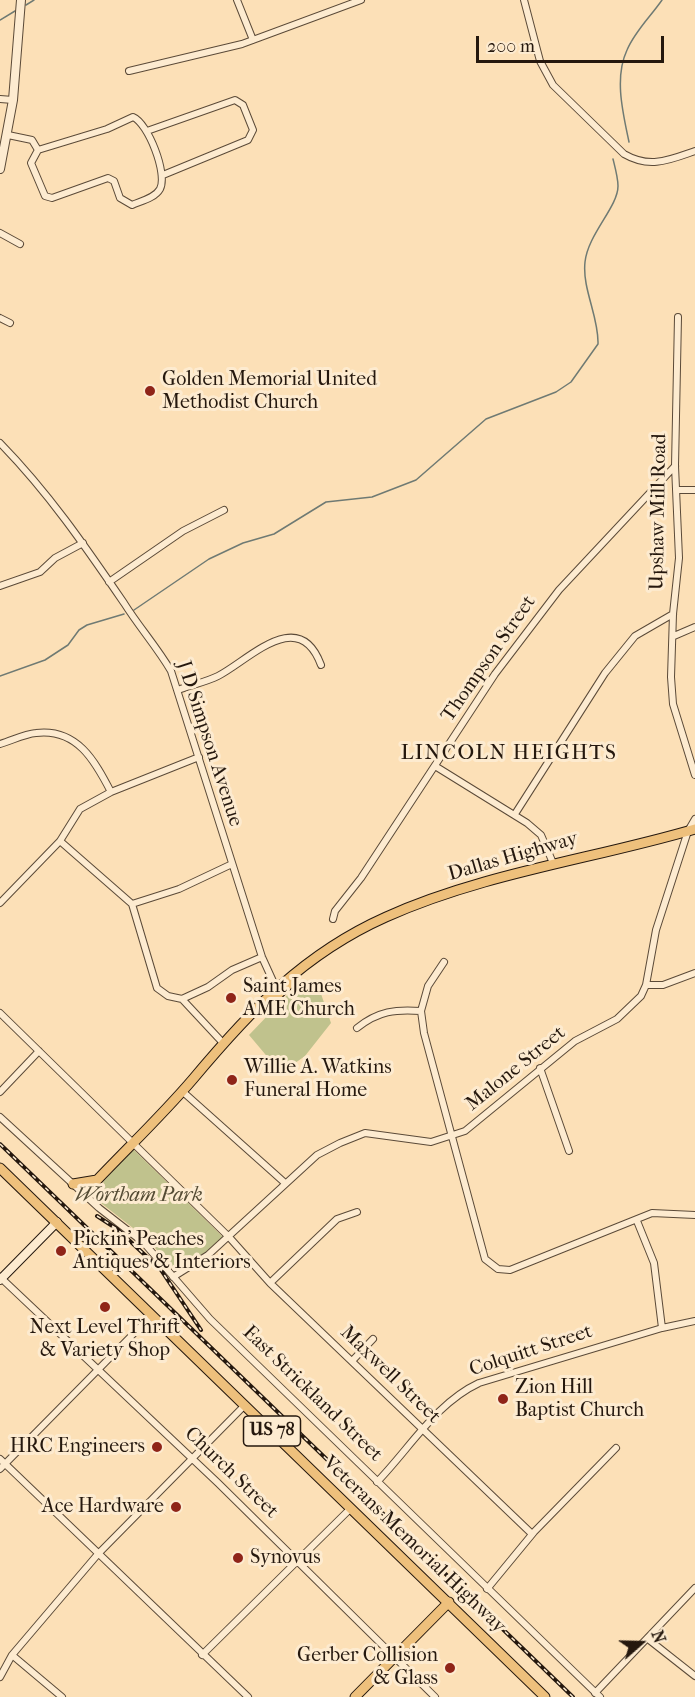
<!DOCTYPE html>
<style>
body{margin:0}
#map{position:relative;width:695px;height:1697px;overflow:hidden;background:#fce0b7;font-family:"IM FELL French Canon",serif}
canvas{display:block}
.north{position:absolute;left:611px;top:1613px;width:60px;height:60px;-webkit-text-stroke:4px #fdebd0;paint-order:stroke;rotate:70deg;font-size:16px;font-weight:700;line-height:24px;text-align:center;color:#25180e}
.north::after{content:'';display:block;margin:auto;width:21px;height:27px;background:#25180e;clip-path:polygon(50% 0,100% 100%,50% 72%,0 100%)}
.scale{position:absolute;left:476px;top:36px;width:188px;height:27px;box-sizing:border-box;border:3px solid #25180e;border-top:0;padding-left:8px;font-size:18px;line-height:21px;white-space:nowrap;color:#25180e;-webkit-text-stroke:4px #fdebd0;paint-order:stroke}
</style>
<div id="map">
<canvas width="695" height="1697"></canvas>
<div class="north">N</div>
<div class="scale">200 m</div>
</div>
<script>
const c = document.querySelector('canvas').getContext('2d');
c.lineJoin = 'round';
function paint(path, color) { c.fillStyle = color; c.fill(path, 'evenodd'); }
function strokePath(path, color, width, dash) { c.strokeStyle = color; c.lineWidth = width; c.lineCap = dash ? 'butt' : 'round'; c.setLineDash(dash || []); c.stroke(path); }
function write(font, color, halo, rows, align = 'center') {
  c.font = font + ' "IM FELL French Canon",serif'; c.lineWidth = 6; c.setLineDash([]); c.textBaseline = 'middle'; c.strokeStyle = halo; c.fillStyle = color; for (const [text, x, y, turn = 0] of rows) {
    c.save(); c.translate(x, y); c.rotate((+turn || 0) * Math.PI / 180); c.textAlign = isNaN(turn) ? turn : align; if (halo) c.strokeText(text, 0, 0); c.fillText(text, 0, 0); c.restore();
  }
}
const green = new Path2D(`
 M306,980L318,985L331,1023L305,1056L281,1073L249,1035L295,987Z
 M133,1149L223,1237C209,1249 190,1269 171,1266L147,1239L101,1203L99,1195L105,1185L103,1182Z`);
const stream = new Path2D(`
 M26,5L34,0
 M0,20L15,11
 M629,142C623,113 614,78 627,50C635,31 651,16 662,0
 M134,610L209,559L243,543L274,534L326,502L372,497L416,480L486,419L556,392L571,382L598,344C599,317 582,289 585,262C588,234 618,207 618,186C618,178 615,167 613,159
 M0,676L45,660L68,645L79,630L87,625L124,614`);
const minor = new Path2D(`
 M237,0L253,40
 M524,0L540,61L553,85L624,154C650,169 669,160 695,151
 M129,71L242,44L361,0
 M0,99L13,100
 M147,131L235,100L243,105L253,130L248,140L163,175
 M8,135L32,140L38,150L31,163L45,196L52,198L108,178L114,181L120,198L132,205C141,201 155,198 160,189C168,174 148,123 133,117L107,129L38,150
 M0,233L20,244
 M678,317L675,466L679,558L673,614L671,677L673,704L695,775
 M0,318L10,323
 M0,443C48,492 85,546 124,603C139,627 157,647 171,671L262,957L277,990
 M676,490H695
 M109,582L183,531L224,510
 M0,586L40,572L55,558L83,543
 M674,636L695,627
 M178,690C191,685 206,682 218,676C249,660 299,605 321,665
 M0,744C11,741 24,734 36,733C77,728 95,761 111,792
 M435,766L527,823L541,835L553,863
 M515,814L605,673L635,636L673,614
 M60,841L132,904L157,988L168,996L182,999L208,987L232,970L262,957
 M0,903L60,841L80,809L111,792L199,757
 M132,904L179,889L232,864
 M333,919L335,911L361,878L495,674L559,590L675,466
 M444,962L428,986L421,1011L424,1033L485,1259L498,1269L510,1270L652,1213L695,1215
 M646,985H663L695,973
 M182,999L223,1043
 M0,1013L229,1237L270,1283L532,1534
 M357,1028C378,1011 396,1009 421,1011
 M540,1068L569,1151
 M182,1091L285,1183
 M0,1092L39,1051
 M0,1117L99,1208L144,1243L210,1319L600,1697
 M637,1221L654,1263L662,1328
 M0,1277L218,1483L435,1697
 M173,1277L208,1255L317,1155L340,1143L365,1133L431,1142L465,1131L575,1041L617,1019L641,996L646,985L656,930L688,831L695,819
 M270,1283L337,1219L357,1212
 M352,1361L373,1339
 M0,1459L248,1697
 M0,1469L152,1315
 M377,1482C410,1448 436,1403 479,1383L662,1328L695,1321
 M487,1589L534,1532L616,1448
 M648,1639L695,1676
 M12,1655L62,1697
 M202,1655L350,1509
 M0,1677L12,1655L98,1554L245,1405
 M595,1693L695,1588`);
const tertiary = new Path2D(`
 M0,169L13,100L21,0`);
const secondary = new Path2D(`
 M0,1280L57,1222`);
const primary = new Path2D(`
 M268,1004L293,980
 M0,1168L545,1697
 M73,1184L97,1180
 M84,1194C120,1155 159,1119 193,1079C250,1011 303,954 386,917C484,873 593,859 695,829
 M355,1697L449,1602`);
const rail = new Path2D(`
 M0,1144L573,1697
 M97,1216L117,1229L161,1270L201,1330`);
const markers = [
 [150,391,6,"#8f2418"],
 [231,998,6,"#8f2418"],
 [232,1080,6,"#8f2418"],
 [61,1251,6,"#8f2418"],
 [105,1307,6,"#8f2418"],
 [503,1399,6,"#8f2418"],
 [157,1447,6,"#8f2418"],
 [176,1507,6,"#8f2418"],
 [238,1558,6,"#8f2418"],
 [450,1668,6,"#8f2418"]
];
const shields = [
 [272,1431,57]
];
const shieldNames = [
 ["US 78",272,1431]
];
const poiNames = [
 ["Golden Memorial United",162,380],
 ["Methodist Church",162,403],
 ["Saint James",243,987],
 ["AME Church",243,1010],
 ["Willie A. Watkins",244,1068],
 ["Funeral Home",244,1091],
 ["Pickin' Peaches",73,1240],
 ["Antiques & Interiors",73,1263],
 ["Next Level Thrift",105,1328,"center"],
 ["& Variety Shop",105,1351,"center"],
 ["Zion Hill",515,1388],
 ["Baptist Church",515,1411],
 ["HRC Engineers",145,1447,"right"],
 ["Ace Hardware",164,1507,"right"],
 ["Synovus",250,1558],
 ["Gerber Collision",438,1656,"right"],
 ["& Glass",438,1679,"right"]
];
const streetNames = [
 ["Upshaw Mill Road",659,512,-89],
 ["Thompson Street",489,659,-55],
 ["J D Simpson Avenue",209,744,72],
 ["Dallas Highway",513,857,-16],
 ["Malone Street",516,1069,-39],
 ["Colquitt Street",531,1351,-18],
 ["Maxwell Street",390,1375,44],
 ["East Strickland Street",312,1394,44],
 ["Church Street",231,1473,44],
 ["Veterans Memorial Highway",414,1545,44]
];
const parkNames = [
 ["Wortham Park",139,1196]
];
const neighbourhoodNames = [
 ["LINCOLN HEIGHTS",509,754]
];
paint(green, '#c0c28d');
strokePath(stream, '#6f7a73', 1.5);
strokePath(minor, '#5b4a38', 8);
strokePath(tertiary, '#5b4a38', 10);
strokePath(secondary, '#25180e', 10);
strokePath(primary, '#25180e', 11);
strokePath(minor, '#fdebd0', 6);
strokePath(tertiary, '#fdebd0', 8);
strokePath(secondary, '#fdebd0', 8);
strokePath(primary, '#eec07c', 9);
strokePath(rail, '#25180e', 4);
strokePath(rail, '#fdebd0', 1.5, [4.5]);
for (const [x, y, r, color] of markers) { const dot = new Path2D(); dot.arc(x, y, r, 0, 2 * Math.PI); c.fillStyle = color; c.fill(dot); strokePath(dot, '#fdebd0', 2); }
for (const [x, y, w] of shields) { const box = new Path2D(); box.roundRect(x - w / 2, y - 15, w, 30, 4.5); c.fillStyle = '#fdebd0'; c.fill(box); strokePath(box, '#25180e', 1.5); }
write('bold 18px', '#25180e', null, shieldNames);
write('20px', '#25180e', '#fdebd0', poiNames, 'left');
write('20px', '#25180e', '#fdebd0', streetNames);
write('italic 20px', '#544b34', '#fdebd0', parkNames);
c.letterSpacing = '1.5px';
write('21px', '#25180e', '#fdebd0', neighbourhoodNames);
c.letterSpacing = '0px';
</script>
